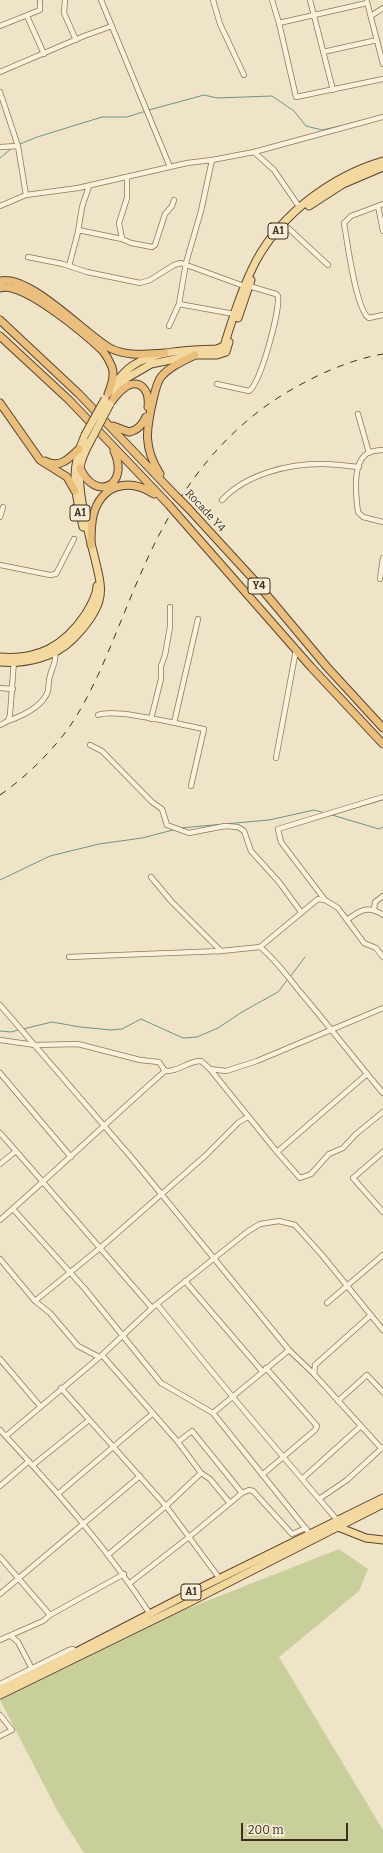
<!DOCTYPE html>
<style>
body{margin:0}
#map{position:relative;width:383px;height:1853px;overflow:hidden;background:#f0e4c8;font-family:Bitter,serif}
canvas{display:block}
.scale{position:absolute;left:241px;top:1823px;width:107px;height:18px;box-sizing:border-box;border:2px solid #3d2e20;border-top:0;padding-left:5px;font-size:12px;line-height:14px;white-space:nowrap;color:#3d2e20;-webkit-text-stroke:3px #f7eed8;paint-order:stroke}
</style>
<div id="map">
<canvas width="383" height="1853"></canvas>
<div class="scale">200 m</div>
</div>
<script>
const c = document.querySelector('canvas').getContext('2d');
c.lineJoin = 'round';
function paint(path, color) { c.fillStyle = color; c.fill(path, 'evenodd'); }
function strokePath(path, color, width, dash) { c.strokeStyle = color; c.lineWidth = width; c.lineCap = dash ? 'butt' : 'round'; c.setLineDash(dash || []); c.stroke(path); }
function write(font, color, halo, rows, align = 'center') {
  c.font = font + ' Bitter,serif'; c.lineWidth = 3; c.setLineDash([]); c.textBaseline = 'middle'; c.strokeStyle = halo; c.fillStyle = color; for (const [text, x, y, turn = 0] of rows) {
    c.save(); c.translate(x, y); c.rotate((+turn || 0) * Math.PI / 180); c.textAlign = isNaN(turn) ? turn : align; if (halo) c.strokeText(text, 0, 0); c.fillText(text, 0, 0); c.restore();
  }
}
const green = new Path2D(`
 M339,1549L368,1569L359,1591L279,1657L383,1830V1853H84L58,1812L0,1700V1695L138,1628Z`);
const stream = new Path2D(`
 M149,110L204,95L217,98L272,96L294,111L306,126L322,130L340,126
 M20,144L37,137L102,117H127L146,111
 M0,158L12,148
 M332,815L379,829L383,827
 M180,828L269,820L314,810L325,813
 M0,880L50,856L99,844L142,838L173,830
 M290,977L305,957
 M23,1029L52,1022L80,1027L111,1030L122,1029L141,1019L183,1038L197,1037L218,1028L242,1012L278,992L288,979
 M0,1031L11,1032L18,1030`);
const minor = new Path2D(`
 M65,0L64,13L76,40
 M101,0L170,167
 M213,0L220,24L244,75
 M272,0L279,23
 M310,0L333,90
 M367,2L383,64
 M367,3L279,23L296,97L383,79
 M27,16L44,54
 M371,16L383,8
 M0,26L40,10V2
 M323,52L377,40
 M0,72L84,36L112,26
 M0,92L18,146L26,195
 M0,147L18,146
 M254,152L383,117
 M383,204L351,216L344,223C347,240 356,311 369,318L383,315
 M0,206L26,195L78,188L187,163L212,160L254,152L274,170L300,208
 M378,206L383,231
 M287,227L328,265
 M78,230L122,239L131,243L152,247L155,245L165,214L172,206L174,200
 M122,239L119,223L127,198V177
 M28,257L63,264L87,272L140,283L150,280L174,265L181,263L244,286
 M69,266L78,232L82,207L89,186
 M179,304L186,263L201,211L212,160
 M169,326L179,304L234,314
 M217,384L249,391C261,382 280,311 278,296L276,294L249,286
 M358,414L369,453
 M383,450C379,450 374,451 370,452C351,460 356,496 358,512L363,517L383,522
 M222,500C246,474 290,463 324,464C336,464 347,466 359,467
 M0,517L3,507
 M0,565L50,575L56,574L74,539
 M380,579L383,558
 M0,688L13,689
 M98,715C116,708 182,725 204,729L191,786
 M151,719L161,679V666L165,655L170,627V607
 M8,721C22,716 43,706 48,691C49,686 48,681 50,676C52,667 57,662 55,652
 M174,723L198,619
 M0,725L8,721L10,715L14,660
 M90,745L102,751L152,802L162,809L167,825L189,833L225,826L238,827L244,831L251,851L279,882L301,912
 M276,758L296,650
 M151,877L171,901L221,951
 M325,900L281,842L278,829L383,797
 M374,909L375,902L383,896
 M347,920C360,910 368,905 383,915
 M260,947L318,899L325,900L338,908L364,943L376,948L383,957
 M69,957L221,951L260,947C276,960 288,977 301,993C329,1026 355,1060 383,1093
 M0,1005L131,1157L289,1350L314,1374L381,1448
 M0,1040L35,1045L78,1044L140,1060L159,1062L165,1071
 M210,1069L277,1152L367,1074
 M0,1073L71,1157
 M0,1133L16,1151
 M277,1152L300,1178L311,1174L329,1154L343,1148L356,1134L383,1112
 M383,1152L353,1178L383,1212
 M0,1164L16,1151L152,1308
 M13,1209L85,1289L161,1383L213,1413L310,1534
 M0,1220C56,1171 109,1120 165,1071C179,1072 187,1061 201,1061L210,1069L226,1071L257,1061L383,1008
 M0,1259L35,1301L50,1313L78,1346L99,1357
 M185,1281L262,1371
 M35,1301L100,1248L205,1156L239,1122L248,1117
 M327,1303L383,1255
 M157,1304C216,1378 276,1449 338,1521
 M102,1355L178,1442L201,1473L210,1479L229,1502
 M0,1359L40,1406
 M314,1374L315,1365L371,1315
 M61,1388L166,1506L220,1579
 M338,1401L367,1375L383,1392
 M213,1413L289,1350
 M0,1430C54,1488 106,1547 150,1614
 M6,1436L102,1355L152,1308L247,1232L260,1224L279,1221L295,1225L322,1255L383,1330
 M178,1442L192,1431L242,1493
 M33,1465L89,1420
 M262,1475L315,1430L317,1426L266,1368
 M302,1479L361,1426
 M0,1486L29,1461
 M59,1493L152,1414
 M319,1499L347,1480L383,1447
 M109,1554L166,1506L201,1473
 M0,1557L50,1615
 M130,1583L189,1537L242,1493L249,1490L253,1491L292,1534L306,1528
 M0,1594L140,1476
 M11,1636L18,1642L31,1667
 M0,1640L43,1621L50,1615L124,1574
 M0,1684L69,1650L73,1649L76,1652
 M0,1715L12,1730L0,1736`);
const primary = new Path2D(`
 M309,206L343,184L383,167
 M238,318L251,280
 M110,391C116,382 123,372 132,366C156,350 189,350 217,349L224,346C233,317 242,288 256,261C282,213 332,176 383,161
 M115,396L127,378L151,364L195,355H217L226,352L229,342
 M83,527C75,491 69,471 85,435
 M0,657C38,660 64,646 85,615C90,607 97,596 97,586
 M0,662C26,664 54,658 73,639C83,629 95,614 99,601C103,588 98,572 95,559C89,534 77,493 80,468C81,458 86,449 91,440
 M338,1527L366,1538L383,1540
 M0,1689L39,1671L190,1593L383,1498
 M0,1695L188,1603L383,1504`);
const trunk = new Path2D(`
 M0,281C29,274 83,332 108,347C125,357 146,354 165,353
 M0,288C23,281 86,335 103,351C106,355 110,362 112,367C115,376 111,386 108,394
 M0,320L79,394L175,495
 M0,336L69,400L169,505
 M112,401C115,397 119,392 123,389C139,376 150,390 148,407
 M0,403L40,460L67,477L75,491
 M113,426L129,432C138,430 142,425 146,417
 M45,461C59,469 69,459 79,449
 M80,468C96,503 130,485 114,451
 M160,474C143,447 146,430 153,400C155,393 156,384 161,377C169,367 183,361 195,355
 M188,508L255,581L327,667L383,728
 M182,520L311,667L383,744
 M91,545C91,535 91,525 93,516C101,485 128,477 154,494`);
const rail = new Path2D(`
 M0,795C26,777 49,754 68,729C80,712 90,692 99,673C118,631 133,588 153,547C183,485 225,430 284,394C314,376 348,360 383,354`);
const primaryBridge = new Path2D(`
 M85,435L105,399
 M91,440L110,404`);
const trunkBridge = new Path2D(`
 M175,495L188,508
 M169,505L182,520`);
const shields = [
 [278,231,20],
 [80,513,20],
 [259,586,22],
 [191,1592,20]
];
const shieldNames = [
 ["A1",278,231],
 ["A1",80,513],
 ["Y4",259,586],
 ["A1",191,1592]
];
const streetNames = [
 ["Rocade Y4",205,511,47]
];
paint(green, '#c9cf9b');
strokePath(stream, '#6f938a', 1);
strokePath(minor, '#8d765c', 6);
strokePath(primary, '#5b4430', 9);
strokePath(trunk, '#5b4430', 9);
strokePath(minor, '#faf1dc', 4.5);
strokePath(primary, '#f3d9a0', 7);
strokePath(trunk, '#eabe7c', 7);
strokePath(rail, '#3d2e20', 1, [7, 7]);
strokePath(primaryBridge, '#5b4430', 9, []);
strokePath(trunkBridge, '#5b4430', 9, []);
strokePath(primaryBridge, '#f3d9a0', 7);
strokePath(trunkBridge, '#eabe7c', 7);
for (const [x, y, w] of shields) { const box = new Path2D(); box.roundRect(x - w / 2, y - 8, w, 16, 3); c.fillStyle = '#f7eed8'; c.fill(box); strokePath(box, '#3d2e20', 1); }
write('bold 10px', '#3d2e20', null, shieldNames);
write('11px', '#3d2e20', '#f7eed8', streetNames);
</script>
